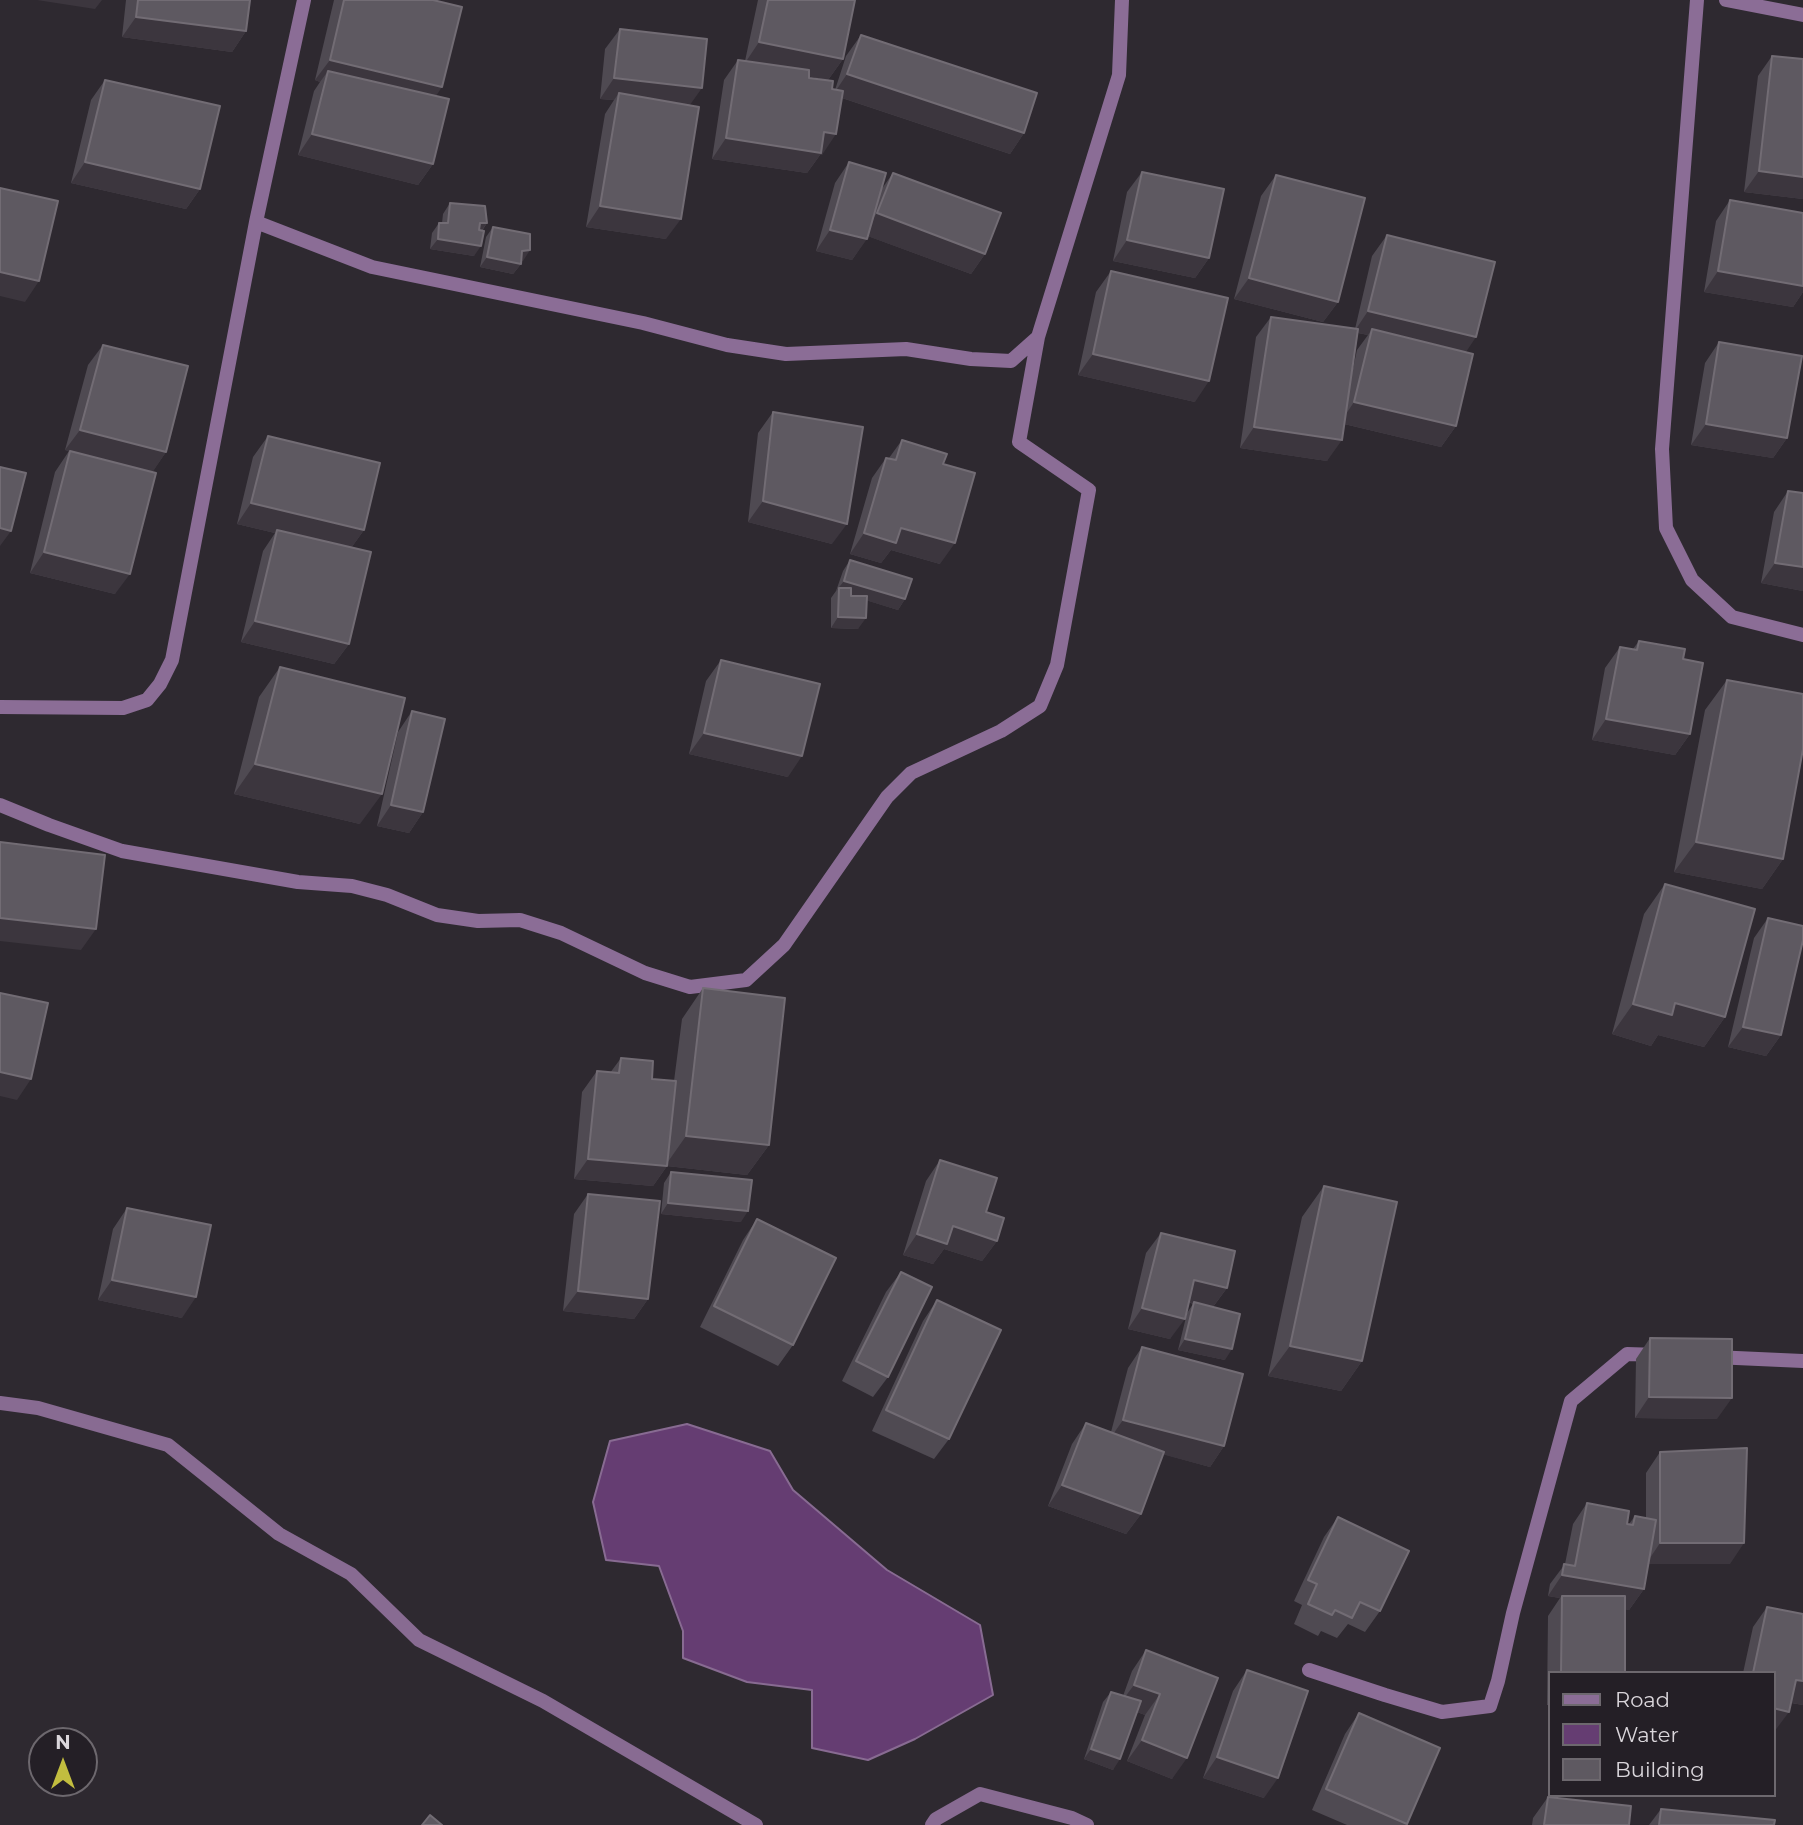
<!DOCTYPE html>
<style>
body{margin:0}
#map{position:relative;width:1803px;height:1825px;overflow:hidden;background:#2e2930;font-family:Montserrat,sans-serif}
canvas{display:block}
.legend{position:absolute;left:1548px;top:1671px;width:228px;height:126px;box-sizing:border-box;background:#241f26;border:2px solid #6d686e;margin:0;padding:9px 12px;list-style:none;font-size:21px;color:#dad6db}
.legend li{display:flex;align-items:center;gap:14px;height:35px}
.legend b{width:35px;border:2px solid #6d686e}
.north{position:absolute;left:28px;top:1727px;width:70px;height:70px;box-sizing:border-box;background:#241f26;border:2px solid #6d686e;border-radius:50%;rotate:0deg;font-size:19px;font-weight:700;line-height:28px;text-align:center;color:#dad6db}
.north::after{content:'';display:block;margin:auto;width:24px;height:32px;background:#c2bd3f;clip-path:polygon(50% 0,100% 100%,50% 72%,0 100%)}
</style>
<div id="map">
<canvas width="1803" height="1825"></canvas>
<ul class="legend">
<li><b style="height:9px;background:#8b6d96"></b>Road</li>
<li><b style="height:19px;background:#653d72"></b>Water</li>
<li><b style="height:19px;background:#5e5961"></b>Building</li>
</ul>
<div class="north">N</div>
</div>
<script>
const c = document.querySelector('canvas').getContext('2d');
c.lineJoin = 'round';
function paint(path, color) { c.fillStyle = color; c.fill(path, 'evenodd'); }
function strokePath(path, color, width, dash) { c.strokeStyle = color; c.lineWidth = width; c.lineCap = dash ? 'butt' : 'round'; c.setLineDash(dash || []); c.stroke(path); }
const water = new Path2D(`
 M687,1424L770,1451L793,1490L887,1570L980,1625L993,1695L915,1739L868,1760L812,1748V1690L747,1682L683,1658V1631L659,1566L606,1560L593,1502L610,1441Z`);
const stream = new Path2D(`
 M0,1403L38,1408L168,1445L279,1534L351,1574L419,1640L543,1701L756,1825
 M932,1825L936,1819L980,1794L1072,1818L1087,1825`);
const street = new Path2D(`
 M1697,0L1662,449L1666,528L1692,580L1732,617L1803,635
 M1726,0L1803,15
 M256,222L372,267L643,323L727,345L786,354L906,349L971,359L1011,361L1038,337
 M0,707L123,708L147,700L160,684L172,660L256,222L304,0
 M0,805L49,825L122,851L298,882L352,886L387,895L437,915L478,921L520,920L561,933L645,973L690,987L746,980L784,945L887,797L911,773L1001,731L1040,706L1057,665L1089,490L1019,442L1038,337L1119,75L1122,0
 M1714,1357L1803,1361
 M1309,1670L1385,1695L1442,1712L1490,1706L1498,1681L1513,1613L1571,1401L1627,1354L1658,1355`);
const wall = new Path2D(`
 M126,0H250L246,31L232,52L122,37Z
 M334,0H433L436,96L433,164L418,185L298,155L314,91L320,82L315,80Z
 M758,0H855L843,59L828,80L809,76V78L835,90L846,56L861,35L1024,133L1010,154L842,98L822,155H820L807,173L712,159L724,80L738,60L745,61Z
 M620,29L690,105L666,239L586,227L605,114L614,100L600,99L605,49Z
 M1772,56L1803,199L1744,192L1758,76Z
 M105,80L200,189L186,209L71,183L91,100Z
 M849,162L881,190L893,173L985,254L971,274L868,236L852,260L816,251L835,183Z
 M1142,172L1209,258L1195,278L1113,261L1127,192Z
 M1276,175L1338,302L1323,322L1234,299L1261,196Z
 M1730,200L1803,213V292L1793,307L1704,292L1716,221Z
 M450,203L487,223L482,231L474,256L430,249L432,233L439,223H442L443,214Z
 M493,227L523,261H521V264L513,274L480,267L486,237Z
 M1387,235L1466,352L1456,426L1441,447L1344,424L1327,461L1240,448L1256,337L1271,317L1355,329L1372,256ZM1358,333L1368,335L1357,350L1352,373Z
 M1111,271L1195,402L1078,375L1096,292Z
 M1719,342L1787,438L1773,458L1691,445L1705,363Z
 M103,345L166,452L152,472L115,594L30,573L55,472L69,451L65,450L88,365Z
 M773,412L832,544L748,522L758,433Z
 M268,436L364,530L351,548L349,644L334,664L241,642L263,551L275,533L237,524L253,457Z
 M902,440L943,464L940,564L891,550L881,563L850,554L872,478L886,458H889Z
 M1788,491L1803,591L1761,583L1774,512Z
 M850,560L905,599L898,610L866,600L858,629L831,628V598L836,591L843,571Z
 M1639,641L1683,659L1690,734L1675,755L1592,740L1605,668L1620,647L1633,649Z
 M721,660L788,777L689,754L706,681Z
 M280,667L360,824L234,794L259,697Z
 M1727,680L1783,859L1762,889L1674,872L1705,710Z
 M412,711L423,812L409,833L377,826L398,732Z
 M1665,884L1725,1017L1704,1047L1658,1035L1651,1046L1612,1034L1644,914Z
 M1768,918L1781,1035L1766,1056L1728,1047L1754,938Z
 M703,988L769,1145L747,1175L667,1166L653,1186L574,1179L582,1092L597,1071L610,1073L621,1058L652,1079L674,1081L682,1019Z
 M940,1160L986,1212L997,1241L982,1261L944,1249L933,1264L903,1255L926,1181Z
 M671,1172L741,1222L661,1214L664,1183Z
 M1324,1186L1362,1361L1341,1391L1268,1376L1302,1217Z
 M588,1194L648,1299L634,1319L563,1311L574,1214Z
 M127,1208L182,1318L98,1300L113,1229Z
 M757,1219L793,1345L778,1366L700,1327L743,1240Z
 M1161,1233L1227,1288L1213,1307L1225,1360L1178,1350L1187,1313L1193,1304L1188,1302L1170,1339L1128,1329L1146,1253Z
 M901,1272L888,1377L873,1397L842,1381L886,1292Z
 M937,1300L949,1439L934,1459L872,1431L923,1321Z
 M1650,1338L1717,1419L1635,1418L1636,1359Z
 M1142,1347L1224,1446L1210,1467L1163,1454L1141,1514L1126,1534L1048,1506L1072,1444L1086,1423L1111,1432L1128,1368Z
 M1660,1452L1730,1564H1648L1644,1589L1629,1610L1625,1609V1673H1549V1705H1547L1548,1616L1560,1598L1548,1596L1550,1584L1565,1564L1573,1524L1587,1503L1627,1524H1629L1635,1516L1646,1518V1473Z
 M1338,1517L1380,1611L1365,1632L1348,1624L1337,1638L1321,1631L1318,1636L1294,1624L1302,1605L1294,1601L1324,1537Z
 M1767,1607L1803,1705L1791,1703L1774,1732L1773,1673H1743L1753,1627Z
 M1146,1650L1218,1678L1172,1779L1127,1761L1145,1715L1137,1712L1113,1770L1084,1759L1103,1702L1111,1692L1123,1696L1132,1671Z
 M1247,1670L1264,1798L1203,1778L1233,1691Z
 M1359,1713L1440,1748L1406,1825H1347L1312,1810L1345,1734Z
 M1548,1797L1629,1825H1532L1533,1818Z
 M1661,1809L1774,1825H1649Z`);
const shadedWall = new Path2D(`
 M37,0H102L95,9Z
 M136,17L246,31L232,52L122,37Z
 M759,42L843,59L828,80L745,63Z
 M330,60L442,87L428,108L328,71L320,82L315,80Z
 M847,74L1024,133L1010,154L833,95Z
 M614,78L702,88L687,109L619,93L614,100L600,99Z
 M824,132L836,134L822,155H820L807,173L712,159L726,138Z
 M312,134L433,164L418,185L298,155Z
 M85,162L200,189L186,209L71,183Z
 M1759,171L1803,177V199L1744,192Z
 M600,206L681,219L666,239L586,227Z
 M877,213L985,254L971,274L862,234Z
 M480,223H487L479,234L473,233Z
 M830,230L867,239L852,260L816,251Z
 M438,239L481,246L474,256L430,249Z
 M1127,240L1209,258L1195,278L1113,261Z
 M530,250L523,261L515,262L522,251Z
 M487,257L521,264L513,274L480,267Z
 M1718,271L1803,286V292L1793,307L1704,292Z
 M0,272L39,281L25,302L0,296Z
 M1249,278L1338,302L1323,322L1234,299Z
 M1368,311L1476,337L1462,358L1372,329L1368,335L1354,332Z
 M1093,354L1209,381L1195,402L1078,375Z
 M1354,402L1456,426L1441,447L1340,423Z
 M1706,424L1787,438L1773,458L1691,445Z
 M1254,427L1342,440L1327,461L1240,448Z
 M80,430L166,452L152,473L65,450Z
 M763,501L847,524L832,544L748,522Z
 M251,503L364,530L349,551L277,530L275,533L237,524Z
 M0,528L11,531L0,546Z
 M901,528L955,543L940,564L891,550L881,563L850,554L864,533Z
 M44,552L130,574L115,594L30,573Z
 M1775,563L1803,567V591L1761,583Z
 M844,581L905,599L898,610L839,592V588L836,591Z
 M838,617L866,618L858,629L831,628Z
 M255,621L349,644L334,664L241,642Z
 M1606,719L1690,734L1675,755L1592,740Z
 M704,733L802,756L788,777L689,754Z
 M255,764L382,794L360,824L234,794Z
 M391,805L423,812L409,833L377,826Z
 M1696,842L1783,859L1762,889L1674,872Z
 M0,918L96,929L81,950L0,941Z
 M1675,1003L1725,1017L1704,1047L1658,1035L1651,1046L1612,1034L1633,1004Z
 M1743,1027L1781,1035L1766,1056L1728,1047Z
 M0,1072L31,1079L17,1100L0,1096Z
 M686,1136L769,1145L747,1175L667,1166L653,1186L574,1179L588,1159L665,1166Z
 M668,1203L748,1211L741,1222L661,1214Z
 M953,1226L997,1241L982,1261L944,1249L933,1264L903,1255L917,1234Z
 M112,1280L196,1297L182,1318L98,1300Z
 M1194,1280L1227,1288L1212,1308L1180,1300Z
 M578,1291L648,1299L634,1319L563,1311Z
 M1142,1308L1185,1319L1170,1339L1128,1329Z
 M1185,1339L1232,1349L1225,1360L1178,1350Z
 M1290,1346L1362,1361L1341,1391L1268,1376Z
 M1649,1397L1732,1398L1717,1419L1635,1418Z
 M1123,1420L1224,1446L1210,1467L1109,1440Z
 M1062,1485L1141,1514L1126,1534L1048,1506Z
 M1660,1543H1744L1730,1564H1646Z
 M1562,1575L1644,1589L1629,1610L1562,1598V1596L1560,1598L1548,1596Z
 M1796,1680L1803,1681V1705L1781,1701Z
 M1134,1685L1160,1694L1145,1715L1119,1705Z
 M1773,1708L1789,1712L1774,1732H1773Z
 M1142,1740L1187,1758L1172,1779L1127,1761Z
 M1091,1749L1120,1759L1113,1770L1084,1759Z
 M1217,1757L1278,1778L1264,1798L1203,1778Z`);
const building = new Path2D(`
 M138,0H250L246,31L136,17Z
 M344,0H433L462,7L442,87L330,60Z
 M768,0H855L843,59L759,42Z
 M620,29L707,39L702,88L614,78Z
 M861,35L1037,93L1024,133L847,74Z
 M1772,56L1803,59V177L1759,171Z
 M738,60L809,70V78L833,81L832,89L843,91L836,134L824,132L821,153L726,138Z
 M328,71L449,99L433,164L312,134Z
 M105,80L220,106L200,189L85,162Z
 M619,93L699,107L681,219L600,206Z
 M849,162L886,173L867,239L830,230Z
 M1142,172L1224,189L1209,258L1127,240Z
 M893,173L1001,213L985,254L877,213Z
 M1276,175L1365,198L1338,302L1249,278Z
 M0,188L58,201L39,281L0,272Z
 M1730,200L1803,213V286L1718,271Z
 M450,203L485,206L487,223H480L479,230L484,231L481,246L438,239L439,223H448Z
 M493,227L530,234V250L522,251L521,264L487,257Z
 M1387,235L1495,262L1476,337L1368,311Z
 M1111,271L1228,298L1209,381L1093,354Z
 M1271,317L1358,329L1342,440L1254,427Z
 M1372,329L1473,354L1456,426L1354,402Z
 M1719,342L1802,356L1787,438L1706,424Z
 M103,345L188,366L166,452L80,430Z
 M773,412L863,427L847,524L763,501Z
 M268,436L380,463L364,530L251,503Z
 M902,440L947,454L943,464L975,473L955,543L901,528L896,543L864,533L886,458L896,460Z
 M70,451L156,473L130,574L44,552Z
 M0,467L26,473L11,531L0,528Z
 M1788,491L1803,493V567L1775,563Z
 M277,530L371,552L349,644L255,621Z
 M850,560L912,579L905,599L844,581Z
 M839,588H851V596H867L866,618L838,617Z
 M1639,641L1685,649L1683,659L1703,663L1690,734L1606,719L1620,647L1637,650Z
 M721,660L820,684L802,756L704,733Z
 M280,667L405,698L382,794L255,764Z
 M1727,680L1803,694V749L1783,859L1696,842Z
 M412,711L445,719L423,812L391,805Z
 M0,842L105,855L96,929L0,918Z
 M1665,884L1755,909L1725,1017L1675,1003L1672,1015L1633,1004Z
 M1768,918L1803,926V940L1781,1035L1743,1027Z
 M703,988L785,998L769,1145L686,1136Z
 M0,993L48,1003L31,1079L0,1072Z
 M621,1058L653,1061L652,1079L676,1081L667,1166L588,1159L597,1071L619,1073Z
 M940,1160L997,1178L986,1212L1004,1218L997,1241L953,1226L947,1244L917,1234Z
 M671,1172L752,1180L748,1211L668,1203Z
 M1324,1186L1397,1202L1362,1361L1290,1346Z
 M588,1194L660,1201L648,1299L578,1291Z
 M127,1208L211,1225L196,1297L112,1280Z
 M757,1219L836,1258L793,1345L714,1306Z
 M1161,1233L1235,1251L1227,1288L1194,1280L1185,1319L1142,1308Z
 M901,1272L932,1287L888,1377L856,1361Z
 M937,1300L1001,1330L949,1439L886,1410Z
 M1194,1302L1240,1314L1232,1349L1185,1339Z
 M1650,1338L1732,1339V1398L1649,1397Z
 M1142,1347L1243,1374L1224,1446L1123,1420Z
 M1086,1423L1164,1452L1141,1514L1062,1485Z
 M1747,1448L1744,1543H1660V1452Z
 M1587,1503L1629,1511L1627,1524L1633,1525L1635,1516L1656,1520L1644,1589L1562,1575L1564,1564L1575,1566Z
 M1338,1517L1409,1551L1380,1611L1360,1602L1352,1618L1335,1610L1332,1615L1308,1604L1317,1584L1308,1580Z
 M1562,1596H1625V1673H1561Z
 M1767,1607L1803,1614V1681L1796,1680L1789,1712L1773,1708V1673H1753Z
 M1146,1650L1218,1678L1187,1758L1142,1740L1160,1694L1134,1685Z
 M1247,1670L1308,1691L1278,1778L1217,1757Z
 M1111,1692L1141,1701L1120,1759L1091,1749Z
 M1359,1713L1440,1748L1407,1824L1326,1789Z
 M1548,1797L1631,1806L1629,1825H1544Z
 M1661,1809L1775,1820L1774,1825H1659Z
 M430,1815L442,1825H422Z`);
paint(water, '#653d72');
strokePath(water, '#886b92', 2);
strokePath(stream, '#886b92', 14);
strokePath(street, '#8b6d96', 14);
paint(wall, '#4f4a52');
paint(shadedWall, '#3c363e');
paint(building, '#5e5961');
strokePath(building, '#726c74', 2);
</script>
